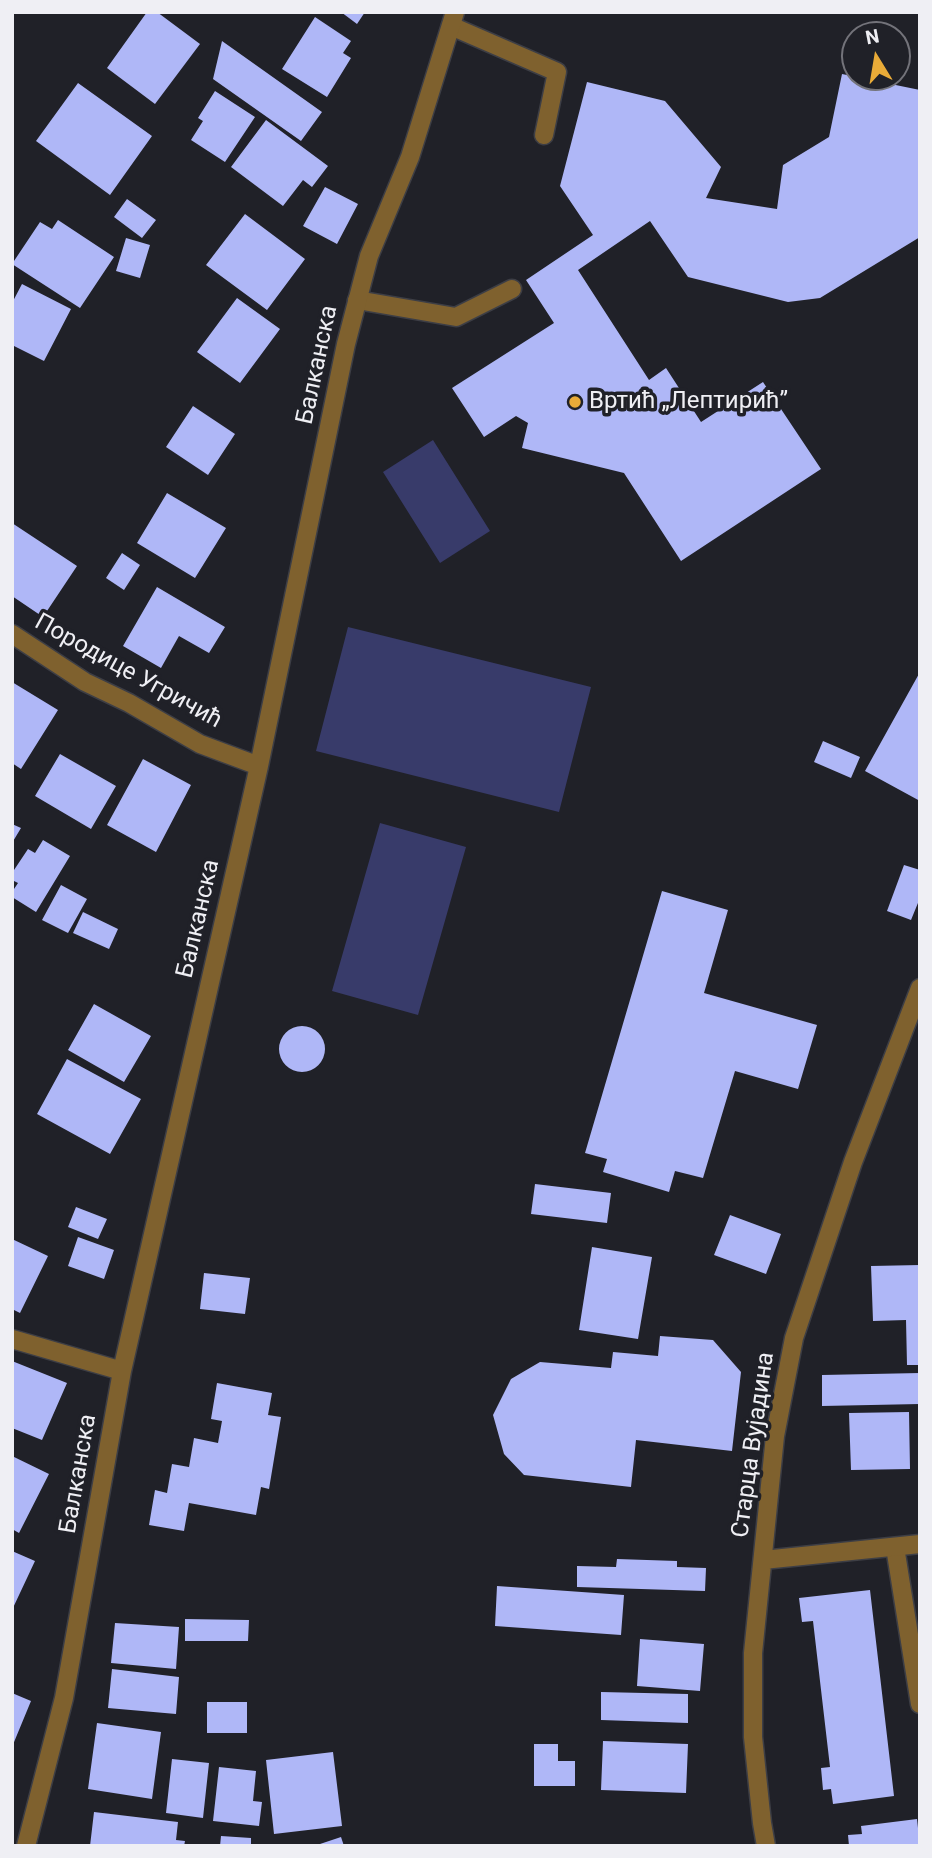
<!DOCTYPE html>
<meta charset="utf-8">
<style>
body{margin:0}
#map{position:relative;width:932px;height:1858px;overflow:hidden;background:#202128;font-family:Roboto,sans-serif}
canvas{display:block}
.frame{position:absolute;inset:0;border:14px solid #efeff4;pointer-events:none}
.north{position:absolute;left:841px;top:21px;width:70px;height:70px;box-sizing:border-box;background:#202128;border:2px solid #73737a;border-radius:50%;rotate:349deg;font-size:19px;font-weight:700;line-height:28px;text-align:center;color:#efeff4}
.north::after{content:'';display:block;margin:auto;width:24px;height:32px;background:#e9ab38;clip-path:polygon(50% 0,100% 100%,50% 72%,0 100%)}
</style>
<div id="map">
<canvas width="932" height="1858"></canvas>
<div class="frame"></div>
<div class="north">N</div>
</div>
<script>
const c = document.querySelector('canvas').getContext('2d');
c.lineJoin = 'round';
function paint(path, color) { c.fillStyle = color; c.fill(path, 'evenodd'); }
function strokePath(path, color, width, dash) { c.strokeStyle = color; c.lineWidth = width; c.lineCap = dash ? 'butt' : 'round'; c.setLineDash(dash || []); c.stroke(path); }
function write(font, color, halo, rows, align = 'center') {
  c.font = font + ' Roboto,sans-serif'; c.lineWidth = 7; c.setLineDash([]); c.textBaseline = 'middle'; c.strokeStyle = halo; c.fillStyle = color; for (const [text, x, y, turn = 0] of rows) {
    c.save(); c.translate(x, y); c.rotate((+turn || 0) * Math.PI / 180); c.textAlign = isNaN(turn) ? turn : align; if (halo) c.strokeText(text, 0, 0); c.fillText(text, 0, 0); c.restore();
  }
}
const green = new Path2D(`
 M433,440L490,531L440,563L383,472Z
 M348,627L591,687L559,812L316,751Z
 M380,823L466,847L418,1015L332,991Z`);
const building = new Path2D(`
 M147,12H157L200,44L155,104L107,68Z
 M341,12H365L357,24Z
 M315,17L351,41L343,53L351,58L327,97L282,69Z
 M222,41L322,112L301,141L213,79Z
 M842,74L920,90V237L820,298L788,302L688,277L650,221L578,270L649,380L666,368L701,422L763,382L821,469L681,561L624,473L522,448L528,423L516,416L484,437L452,388L554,323L526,280L593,235L560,186L587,82L665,101L721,167L706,198L777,209L783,165L829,137Z
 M78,83L152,136L110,195L36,141Z
 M215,91L255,117L225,162L191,140L203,121L198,118Z
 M266,120L328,166L312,187L303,180L283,206L231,167Z
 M325,187L358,204L337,244L303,226Z
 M127,199L156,220L142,238L114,217Z
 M245,214L305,259L267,310L206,265Z
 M58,220L114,257L80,308L12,264L40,222L52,229Z
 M126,238L150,245L140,278L116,271Z
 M22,284L71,309L44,361L12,345V303Z
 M237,298L280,329L240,383L197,352Z
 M193,406L235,434L208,475L166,447Z
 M167,493L226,528L195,578L137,543Z
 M12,523L77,566L43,617L12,596Z
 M122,553L140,565L124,590L106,578Z
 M157,587L225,627L209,653L179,636L161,668L123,646Z
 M920,672V801L865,771Z
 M12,682L58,710L21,769L12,763Z
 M823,741L860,757L851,778L814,762Z
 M60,754L116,786L91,829L35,796Z
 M143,759L191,785L156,852L107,825Z
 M12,824L21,828L12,843Z
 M43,840L70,856L36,912L12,897V892L18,883L12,880V873L28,849L35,853Z
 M904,865L920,870V898L911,920L887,911Z
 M61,885L87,899L68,933L42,920Z
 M662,891L728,910L704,993L817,1025L798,1089L735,1071L703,1178L675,1171L669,1192L603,1172L607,1159L585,1153Z
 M83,912L118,929L109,949L73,933Z
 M94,1004L151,1036L124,1082L68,1050Z
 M279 1049a23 23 0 1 1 46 0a23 23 0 1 1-46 0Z
 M67,1059L141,1099L110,1154L37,1114Z
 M535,1184L611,1193L607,1223L531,1214Z
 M76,1207L107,1219L98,1239L68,1227Z
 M730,1215L781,1234L766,1274L714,1255Z
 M78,1237L114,1250L104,1279L68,1266Z
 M12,1239L48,1256L20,1313L12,1309Z
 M592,1247L652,1257L638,1339L579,1330Z
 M920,1265V1365H907L906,1320L873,1321L871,1266Z
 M204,1273L250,1278L245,1314L200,1309Z
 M660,1336L713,1340L741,1372L732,1451L636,1440L631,1487L524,1475L504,1454L493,1415L511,1379L540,1362L611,1368L613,1352L658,1356Z
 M12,1361L67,1383L42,1440L12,1428Z
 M920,1373V1404L822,1406V1375Z
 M217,1383L272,1393L268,1415L281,1417L269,1489L261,1487L256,1515L189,1503L184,1531L149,1525L155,1490L167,1493L172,1464L189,1467L194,1438L218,1443L222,1421L211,1419Z
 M909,1412L910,1469L851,1470L849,1413Z
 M12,1456L49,1474L19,1533L12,1529Z
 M12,1551L35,1561L12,1610Z
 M617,1559L677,1561V1567L706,1568L705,1591L577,1587V1566L616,1567Z
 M497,1586L624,1595L621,1635L495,1626Z
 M870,1590L894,1796L833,1804L831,1789L823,1790L821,1768L830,1767L813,1621L802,1622L799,1598Z
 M185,1619L249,1620L248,1641H185Z
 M115,1623L179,1627L176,1669L111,1663Z
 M640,1639L704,1644L700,1691L637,1686Z
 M112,1669L179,1677L176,1714L108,1708Z
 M601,1692L688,1694V1723L601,1720Z
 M12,1693L31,1701L12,1747Z
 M207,1702H247V1733H207Z
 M97,1723L161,1732L152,1799L88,1789Z
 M603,1741L688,1744L686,1793L601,1790Z
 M534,1744H558V1761H575V1786H534Z
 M333,1752L342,1826L274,1834L266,1760Z
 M172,1759L209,1763L203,1818L166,1813Z
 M219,1767L256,1771L253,1801L262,1802L259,1826L213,1821Z
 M94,1812L178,1822L176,1840L185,1841L184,1846H90Z
 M917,1819L920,1846H849L848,1835L862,1834L861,1826Z
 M221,1836L251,1838V1846H220Z
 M341,1837L344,1846H317V1845Z`);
const service = new Path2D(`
 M451,26L557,72L544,135
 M357,300L456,317L512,289
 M895,1547L920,1704`);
const minor = new Path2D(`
 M12,634L85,682L129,703L200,744L259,766
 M12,1339L122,1371
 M763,1560L920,1544
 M26,1846L64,1698L122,1371L259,766L346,344L369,256L410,157L455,12
 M766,1846L762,1823L753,1737V1653L775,1436L794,1338L853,1162L920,988`);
const markers = [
 [575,402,7,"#e9ab38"]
];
const streetNames = [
 ["Балканска",318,365,-78],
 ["Породице Угричић",128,672,29],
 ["Балканска",199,919,-77],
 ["Старца Вујадина",754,1445,-82],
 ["Балканска",79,1474,-80]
];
const poiNames = [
 ["Вртић „Лептирић”",589,402]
];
paint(green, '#383b6a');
paint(building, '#afb7f7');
strokePath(service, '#3d3e45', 21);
strokePath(minor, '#3d3e45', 21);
strokePath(service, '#7f612e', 18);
strokePath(minor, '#7f612e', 18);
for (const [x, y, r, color] of markers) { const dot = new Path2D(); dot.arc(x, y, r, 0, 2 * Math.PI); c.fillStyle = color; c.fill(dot); strokePath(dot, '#202128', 2.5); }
write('24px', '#efeff4', '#202128', streetNames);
write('24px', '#efeff4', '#202128', poiNames, 'left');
</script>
